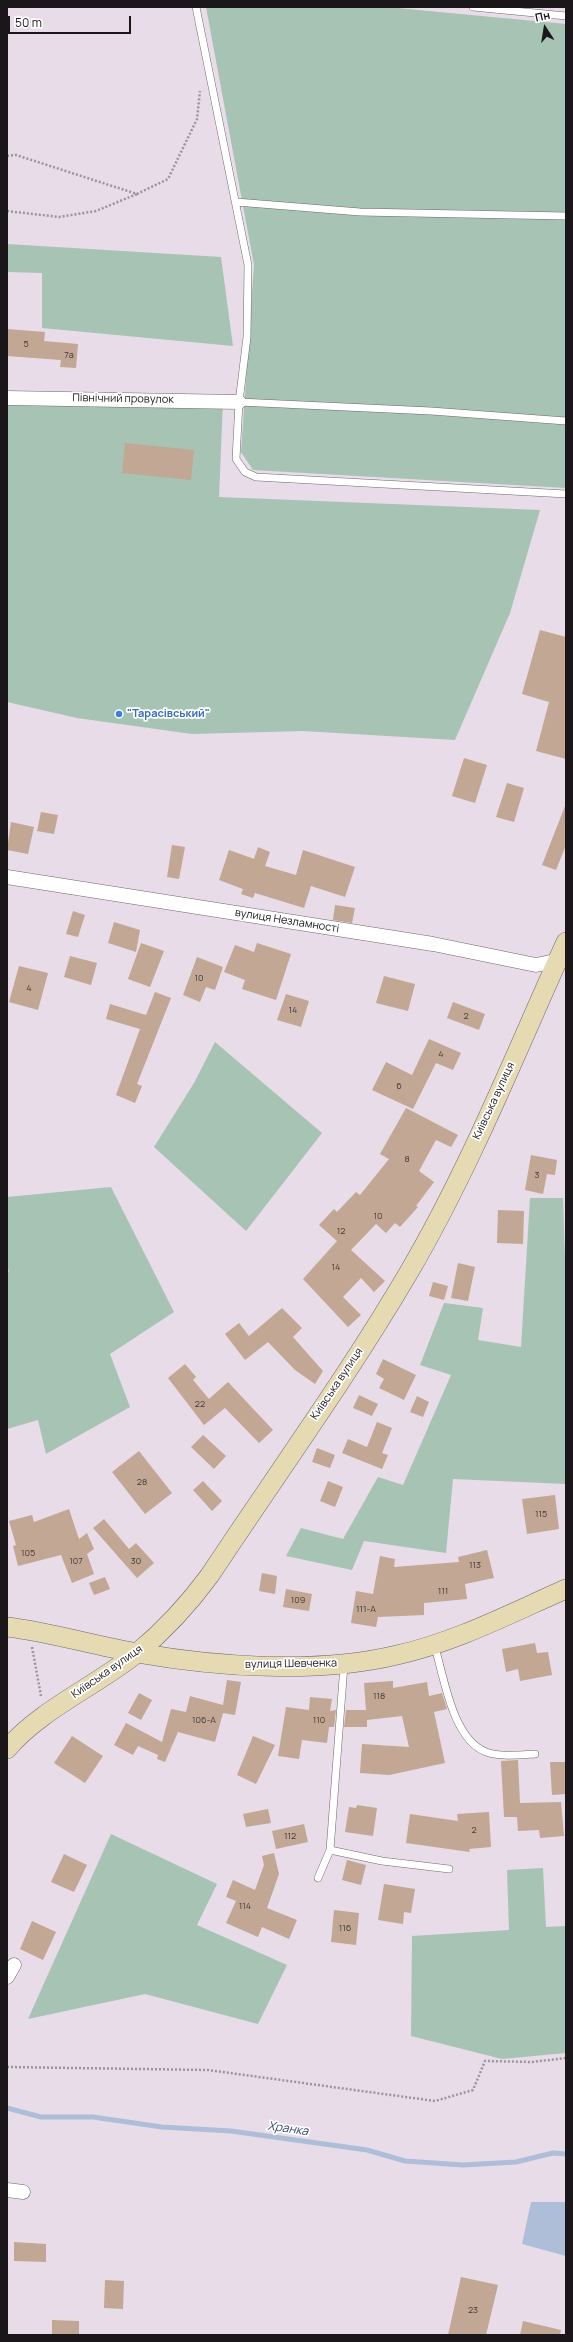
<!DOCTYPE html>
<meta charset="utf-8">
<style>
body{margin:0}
#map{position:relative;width:573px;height:2342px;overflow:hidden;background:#e7dce7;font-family:Manrope,sans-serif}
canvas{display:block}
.frame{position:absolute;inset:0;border:8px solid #1a161a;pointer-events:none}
.north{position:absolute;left:525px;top:8px;width:40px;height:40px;-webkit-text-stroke:3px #fff;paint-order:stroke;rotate:348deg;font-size:11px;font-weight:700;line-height:16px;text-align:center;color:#1a161a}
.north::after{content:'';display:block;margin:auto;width:14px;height:18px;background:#1a161a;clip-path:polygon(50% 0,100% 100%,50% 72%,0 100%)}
.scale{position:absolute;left:8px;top:16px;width:123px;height:18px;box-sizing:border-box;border:2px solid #1a161a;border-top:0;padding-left:5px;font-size:12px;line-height:14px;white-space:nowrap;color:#1a161a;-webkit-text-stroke:3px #fff;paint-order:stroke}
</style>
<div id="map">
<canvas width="573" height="2342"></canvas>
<div class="frame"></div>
<div class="north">Пн</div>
<div class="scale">50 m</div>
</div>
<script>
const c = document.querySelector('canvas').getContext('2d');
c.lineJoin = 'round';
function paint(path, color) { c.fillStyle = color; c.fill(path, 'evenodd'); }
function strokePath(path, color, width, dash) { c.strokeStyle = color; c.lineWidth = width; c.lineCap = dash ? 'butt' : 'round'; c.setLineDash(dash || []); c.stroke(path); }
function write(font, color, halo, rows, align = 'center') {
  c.font = font + ' Manrope,sans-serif'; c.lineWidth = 3.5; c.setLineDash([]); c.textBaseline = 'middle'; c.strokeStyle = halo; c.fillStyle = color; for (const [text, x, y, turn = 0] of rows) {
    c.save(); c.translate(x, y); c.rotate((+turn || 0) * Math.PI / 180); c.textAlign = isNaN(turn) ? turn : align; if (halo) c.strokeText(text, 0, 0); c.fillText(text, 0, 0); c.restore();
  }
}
const green = new Path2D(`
 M206,7H387L566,24V488L253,470L241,452L254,265Z
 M7,244L221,257L233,346L42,328V273L7,272Z
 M7,398L223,400L219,497L540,510L510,613L455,740L303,731L192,734L77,718L7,702Z
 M215,1042L322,1133L246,1231L154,1147L194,1083Z
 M111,1187L174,1312L110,1354L130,1407L46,1454L38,1420L7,1429V1272H9L7,1265V1197Z
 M530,1198H563L566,1289V1484L453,1479L446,1553L364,1541L352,1570L286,1556L301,1528L343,1539L378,1477L403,1485L451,1375L420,1365L444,1303L483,1308L478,1340L521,1347Z
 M111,1834L217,1884L197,1925L287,1965L258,2024L145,1994L28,2019Z
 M543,1868L546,1927L566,1926V2053L502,2059L411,2036L412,1936L509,1930L507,1870Z`);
const water = new Path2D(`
 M531,2202H566V2256L522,2244Z`);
const stream = new Path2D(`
 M7,2108L41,2117H93L162,2127L231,2131L367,2150L405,2161L463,2165L516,2162L553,2153L566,2154`);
const building = new Path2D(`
 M7,329L45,332L44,341L78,344L76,368L60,367L61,360L7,356Z
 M125,443L194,450L191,480L122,473Z
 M540,630L566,637V759L536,751L549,702L522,694Z
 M464,758L487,765L475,803L452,796Z
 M507,783L524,788L514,822L496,817Z
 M565,806L566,845L556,870L542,865Z
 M41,812L58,815L54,834L37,831Z
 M11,822L34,827L28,854L7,850Z
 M172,845L185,847L179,879L167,877Z
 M258,847L270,852L265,866L296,875L303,850L355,867L345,897L311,886L304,908L255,893L253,898L241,894L243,889L219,880L229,850L254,859Z
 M335,905L355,908L352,923L333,920Z
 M73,911L85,915L78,937L66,934Z
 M114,922L140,930L136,952L108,943Z
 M141,943L164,951L150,987L128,979Z
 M257,943L291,954L276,1000L242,989L245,980L224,972L235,945L254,952Z
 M70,956L97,963L91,985L64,977Z
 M197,957L223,967L215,990L206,987L200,1002L183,995Z
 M19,966L48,973L38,1010L9,1002Z
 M384,976L415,984L408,1011L376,1003Z
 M155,992L171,998L137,1084L142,1086L135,1103L116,1095L140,1029L106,1019L110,1004L146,1015Z
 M286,994L309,1001L301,1027L277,1020Z
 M453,1002L485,1014L479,1030L447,1018Z
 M429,1039L461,1053L453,1070L436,1063L413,1109L372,1090L386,1062L412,1075Z
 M406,1108L458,1135L451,1147L436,1140L419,1171L434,1182L416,1206L418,1207L400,1227L395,1223L386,1233L376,1224L351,1250L385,1281L374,1292L361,1278L343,1297L361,1315L348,1327L303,1279L337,1241L319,1225L334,1209L337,1212L356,1192L360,1195L389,1159L380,1154Z
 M531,1155L557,1160L555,1175L547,1174L543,1194L525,1190Z
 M498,1210L524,1211L523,1244L497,1243Z
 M458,1263L475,1267L468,1301L451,1298Z
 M433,1282L448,1286L444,1300L429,1296Z
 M282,1308L302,1328L293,1337L323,1371L315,1384L295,1370L268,1342L245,1360L225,1334L239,1323L249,1336Z
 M383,1359L416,1375L404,1400L379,1388L384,1379L376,1374Z
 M185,1364L196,1377L193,1380L209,1399L228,1382L273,1430L259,1443L225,1408L204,1425L168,1378Z
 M359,1395L378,1404L372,1416L353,1408Z
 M417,1396L429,1402L423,1417L410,1412Z
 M377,1422L392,1428L382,1453L388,1455L382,1469L342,1453L348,1439L367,1447Z
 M203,1435L226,1456L214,1469L191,1447Z
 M317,1448L335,1455L330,1468L312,1462Z
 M139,1451L172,1493L145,1514L112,1472Z
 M203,1481L222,1501L212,1511L193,1490Z
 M328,1481L343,1487L335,1507L320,1501Z
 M555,1495L559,1529L527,1534L522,1499Z
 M69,1509L79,1539L87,1533L94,1549L87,1554L94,1574L72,1583L61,1555L18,1566L13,1546L16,1545L9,1521L32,1515L34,1522Z
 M104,1519L129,1549L136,1543L154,1563L137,1578L93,1528Z
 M487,1550L494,1578L465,1584L467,1599L424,1603V1615L378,1617L376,1627L351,1623L356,1591L373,1594L380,1556L395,1559L394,1567L459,1562L458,1557Z
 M262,1573L277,1576L275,1594L259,1591Z
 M105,1577L110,1589L94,1595L89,1583Z
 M286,1589L312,1594L309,1611L283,1607Z
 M535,1643L537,1653L548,1652L552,1675L520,1681L518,1669L506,1672L502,1649Z
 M227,1680L241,1682L235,1715L223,1713L215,1742L178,1732L165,1762L157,1759L158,1755L138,1746L133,1755L114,1745L126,1723L162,1742L171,1709L186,1712L190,1696L223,1705Z
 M393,1681V1688L427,1682L429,1696L442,1693L447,1709L434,1712L445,1763L389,1775L360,1773L362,1744L409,1747L402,1716L367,1720V1727H344L346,1710H366L364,1683Z
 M139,1693L152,1700L141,1720L128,1713Z
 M310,1697L332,1699L330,1711L336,1710L334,1727H329L327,1743L302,1740L299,1759L278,1756L286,1707L309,1710Z
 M72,1736L103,1756L85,1783L54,1763Z
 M253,1736L275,1745L256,1784L237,1775Z
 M518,1760L520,1803L561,1802L564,1836L540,1838L539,1830L518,1831L517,1817H504L501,1761Z
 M550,1762H565L566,1794L552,1795Z
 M357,1805L377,1808L373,1836L345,1832L349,1807L356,1808Z
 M268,1809L271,1823L246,1827L243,1814Z
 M489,1812L491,1847L469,1849L470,1852L406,1843L410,1814L458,1821L457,1814Z
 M304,1824L308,1842L276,1849L272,1831Z
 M274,1853L279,1874L267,1908L297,1920L289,1939L262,1927L258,1937L226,1923L236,1901L226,1897L233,1880L255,1890L264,1865L262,1856Z
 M64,1854L87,1865L74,1892L51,1882Z
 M347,1860L366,1865L361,1885L342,1880Z
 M384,1884L415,1889L411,1913L404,1912L403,1924L378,1920Z
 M334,1910L359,1913L356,1945L331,1942Z
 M32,1921L56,1932L43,1960L20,1949Z
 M14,2242L46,2244V2262L14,2261Z
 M461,2277L498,2285L486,2335H448Z
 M105,2280L124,2281L123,2309L104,2308Z
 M52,2320L79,2321V2335H52Z
 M523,2321L561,2330L560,2335H520Z`);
const path = new Path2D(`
 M7,156L16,155L137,194L168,179L197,119L200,91
 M7,211L59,217L96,211L137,194
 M32,1647L41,1696
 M7,2067L208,2070L435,2101L473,2090L485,2061L532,2062L566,2058`);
const lane = new Path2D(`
 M196,7L248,265L247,337L239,402L236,459L245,472L256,477L566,494
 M473,7L566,16
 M236,202L360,212L566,216
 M239,402L431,411L566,421
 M434,1644C444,1676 452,1739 486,1752C501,1757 519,1755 535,1754
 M330,1850L382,1861L449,1869
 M318,1878L330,1850L344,1665`);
const street = new Path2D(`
 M7,398L239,402
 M7,877L433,944L526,963L536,965L565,959
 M7,1977L14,1965
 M7,2190L23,2192`);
const secondary = new Path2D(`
 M7,1627C51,1632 94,1646 138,1653C217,1667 318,1674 397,1655C456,1642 511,1613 566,1589
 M7,1749C41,1709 96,1686 137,1653C166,1629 188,1605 210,1575C276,1475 348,1376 409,1272C470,1168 516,1052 566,942`);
const markers = [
 [119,714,4,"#3f7fe0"]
];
const numberNames = [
 ["5",26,344],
 ["7а",69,355],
 ["10",199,978],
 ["4",29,988],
 ["14",293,1010],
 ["2",466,1016],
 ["4",441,1054],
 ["6",399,1086],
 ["8",407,1159],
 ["3",537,1175],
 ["10",378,1216],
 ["12",341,1231],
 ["14",336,1267],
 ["22",200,1404],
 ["28",142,1482],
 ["115",541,1514],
 ["105",28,1553],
 ["107",76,1561],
 ["30",136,1561],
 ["113",475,1565],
 ["111",443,1591],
 ["109",298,1600],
 ["111-А",366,1609],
 ["118",379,1696],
 ["106-А",204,1720],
 ["110",319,1720],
 ["2",474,1830],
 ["112",290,1836],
 ["114",245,1906],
 ["116",345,1928],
 ["23",473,2310]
];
const streetNames = [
 ["Північний провулок",123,399,1],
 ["вулиця Незламності",287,921,9],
 ["Київська вулиця",494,1101,-65],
 ["Київська вулиця",337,1384,-56],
 ["вулиця Шевченка",291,1664,-1],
 ["Київська вулиця",107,1672,-35]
];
const shopNames = [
 ["\"Тарасівський\"",127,714]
];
const waterNames = [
 ["Хранка",288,2129,8]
];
paint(green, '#a7c3b3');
paint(water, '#afbed8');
strokePath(stream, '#afbed8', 5);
paint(building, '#c1a794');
strokePath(lane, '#6f666f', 8);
strokePath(street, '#6f666f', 15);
strokePath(secondary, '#6f666f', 20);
strokePath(path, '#9c949c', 2.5, [2, 2]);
strokePath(lane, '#fff', 7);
strokePath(street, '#fff', 14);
strokePath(secondary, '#e5dab2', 19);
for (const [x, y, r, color] of markers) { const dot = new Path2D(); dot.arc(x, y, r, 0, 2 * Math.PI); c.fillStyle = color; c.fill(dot); strokePath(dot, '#fff', 1.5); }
write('9px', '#443a38', null, numberNames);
write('11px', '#1a161a', '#fff', streetNames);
write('bold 11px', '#366cbe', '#fff', shopNames, 'left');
write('italic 12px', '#33486e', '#fff', waterNames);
</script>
